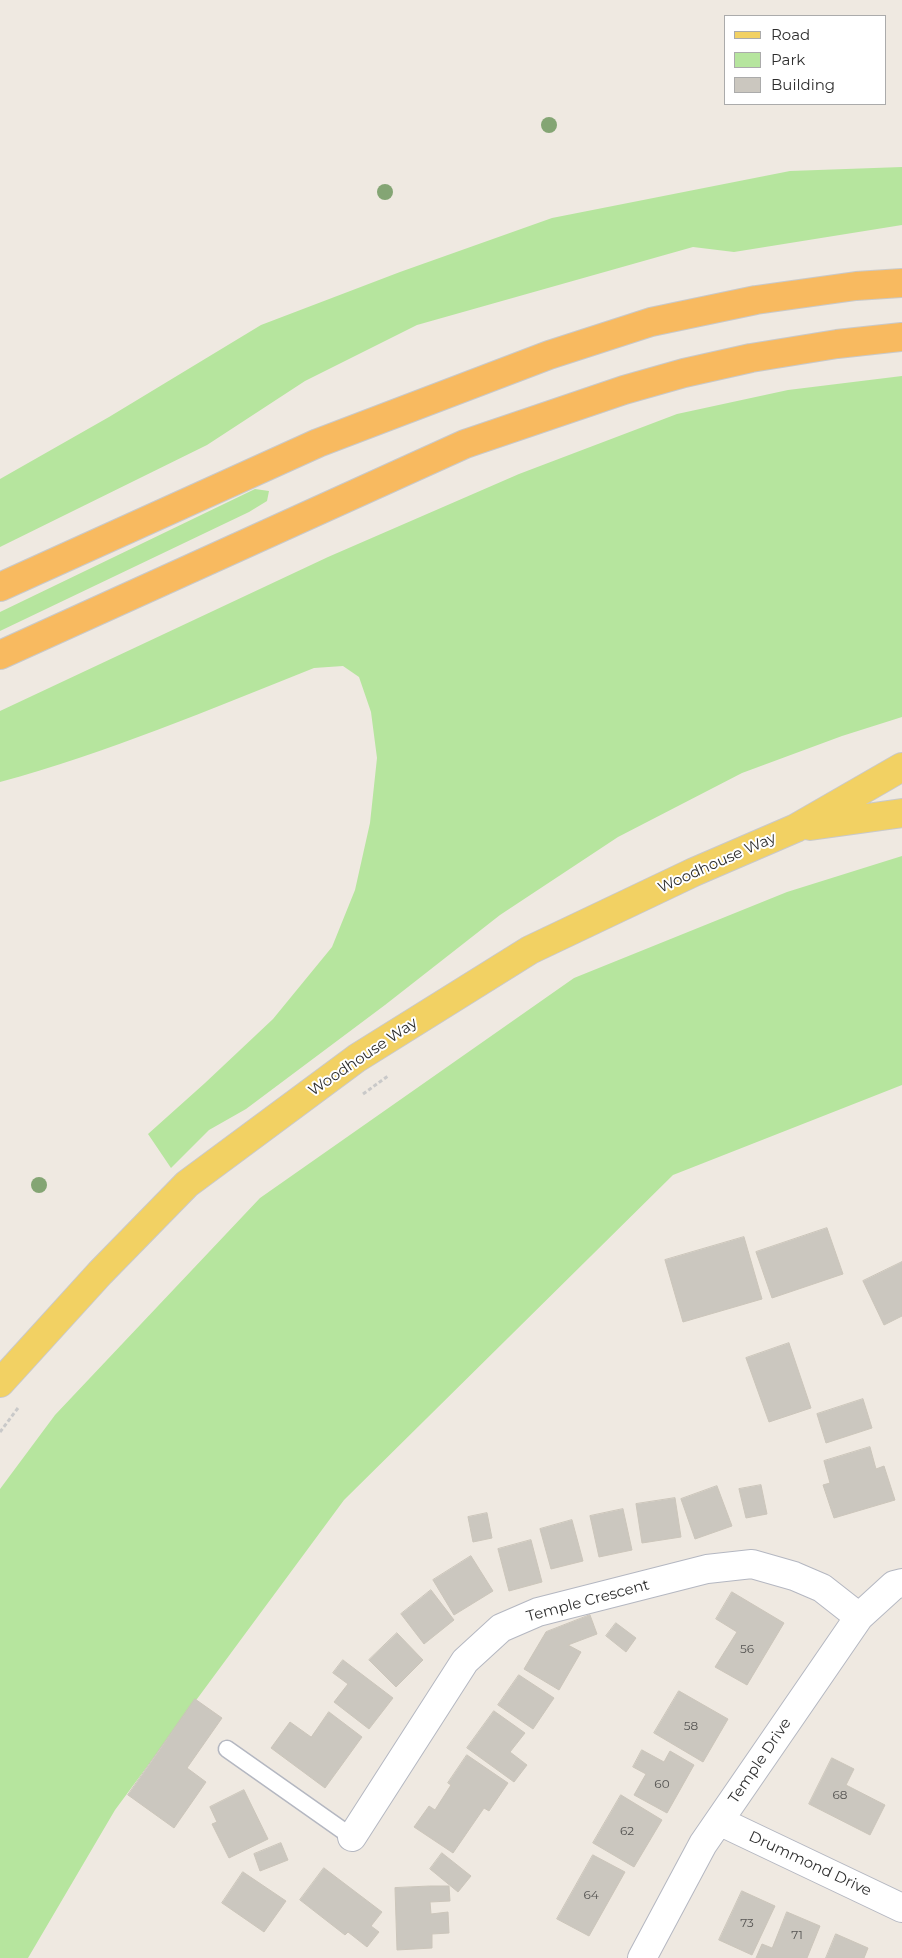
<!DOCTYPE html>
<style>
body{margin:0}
#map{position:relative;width:902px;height:1958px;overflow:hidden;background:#efe9e1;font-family:Montserrat,sans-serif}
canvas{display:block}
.legend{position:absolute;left:724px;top:15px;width:162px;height:90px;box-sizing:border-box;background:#fff;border:1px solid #ababab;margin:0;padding:6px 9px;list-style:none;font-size:15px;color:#2e2e2e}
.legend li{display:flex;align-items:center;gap:10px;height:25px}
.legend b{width:25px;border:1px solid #ababab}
</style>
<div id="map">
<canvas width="902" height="1958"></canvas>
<ul class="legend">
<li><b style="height:6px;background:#f2d163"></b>Road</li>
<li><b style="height:14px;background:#b6e59e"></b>Park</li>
<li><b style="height:14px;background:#cbc7bf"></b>Building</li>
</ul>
</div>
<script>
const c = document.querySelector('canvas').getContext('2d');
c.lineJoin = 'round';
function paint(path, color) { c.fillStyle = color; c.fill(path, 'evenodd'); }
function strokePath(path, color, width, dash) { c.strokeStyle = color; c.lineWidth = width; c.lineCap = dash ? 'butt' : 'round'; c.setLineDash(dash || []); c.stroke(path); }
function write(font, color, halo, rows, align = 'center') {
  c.font = font + ' Montserrat,sans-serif'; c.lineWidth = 4; c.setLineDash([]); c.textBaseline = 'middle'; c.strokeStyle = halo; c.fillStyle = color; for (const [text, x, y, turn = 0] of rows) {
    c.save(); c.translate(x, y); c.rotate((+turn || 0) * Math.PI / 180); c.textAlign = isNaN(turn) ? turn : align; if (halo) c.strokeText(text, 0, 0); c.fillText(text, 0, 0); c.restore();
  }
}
const green = new Path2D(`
 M902,167V225L734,252L693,247L417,325L305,381L207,445L0,547V479L109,417L261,325L400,272L552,218L790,171Z
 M902,376V717L842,736L742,773L618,837L500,915L385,1005L246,1109L209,1130L171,1168L148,1134L205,1083L273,1019L332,947L355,890L370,823L377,758L371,712L359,677L343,666L314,668C211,709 107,753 0,782V711L328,557L519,474L677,414L788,390Z
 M255,489L269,491L267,501L249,512L0,631V612Z
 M902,856V1085L673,1175L344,1500L115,1810L28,1958H0V1489L55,1415L260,1198L574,978L787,892Z`);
const building = new Path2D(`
 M827,1228L843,1274L772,1298L756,1252Z
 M744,1237L762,1299L683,1322L665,1260Z
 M902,1262V1316L884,1325L863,1281Z
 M789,1343L811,1408L769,1422L746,1358Z
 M863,1399L872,1428L826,1443L817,1414Z
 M870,1447L876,1469L884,1466L895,1500L834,1518L823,1485L830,1483L824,1461Z
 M761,1485L767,1514L746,1518L739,1489Z
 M717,1486L732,1526L695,1539L681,1499Z
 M675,1498L681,1537L642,1543L636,1504Z
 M623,1509L632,1550L599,1557L590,1516Z
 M487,1513L492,1538L473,1542L468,1517Z
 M572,1520L583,1561L551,1569L540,1529Z
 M531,1540L542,1582L509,1591L498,1549Z
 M471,1556L493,1591L454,1615L433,1580Z
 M431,1590L454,1620L424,1644L401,1614Z
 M732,1592L784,1623L747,1685L715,1667L737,1632L716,1619Z
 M590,1615L597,1634L568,1645L581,1652L559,1690L524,1669L546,1632Z
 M616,1623L636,1638L626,1652L606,1636Z
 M397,1633L423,1660L396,1687L369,1660Z
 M343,1660L393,1698L369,1729L334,1702L348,1684L333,1673Z
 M519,1675L554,1698L533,1729L498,1705Z
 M679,1691L728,1719L703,1762L654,1733Z
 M195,1699L222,1718L187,1768L206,1782L174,1828L128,1795Z
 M494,1711L525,1733L510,1752L527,1765L514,1782L467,1748Z
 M329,1712L362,1737L325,1788L271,1748L290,1722L311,1737Z
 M642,1750L664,1762L670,1751L694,1765L667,1813L634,1795L646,1774L633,1767Z
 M467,1755L508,1783L489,1811L484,1808L453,1853L414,1827L429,1806L435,1810L451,1785L448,1783Z
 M832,1758L854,1769L846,1785L885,1805L870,1835L809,1804Z
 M244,1790L268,1839L229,1858L212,1824L217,1822L210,1807Z
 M621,1795L662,1820L634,1867L593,1843Z
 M281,1843L288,1860L260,1871L254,1854Z
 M442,1853L471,1876L458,1892L430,1869Z
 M593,1855L625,1872L589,1936L557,1919Z
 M324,1868L382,1912L371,1926L379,1932L367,1947L348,1932L345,1935L300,1900Z
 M243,1872L286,1901L264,1932L222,1903Z
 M430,1886H449L450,1901L430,1902L431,1914L448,1912L449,1933L432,1934V1948L397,1950L395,1888Z
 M742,1891L775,1906L752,1955L719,1940Z
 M787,1912L820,1926L807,1958H756L762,1944L772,1948Z
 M836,1934L868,1948L864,1958H826Z`);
const path = new Path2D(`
 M363,1094L388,1076
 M0,1432L18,1408`);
const service = new Path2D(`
 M227,1749L352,1837`);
const minor = new Path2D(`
 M719,1821L902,1908
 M352,1837L465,1661L501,1628L538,1612L707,1569L752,1564L794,1576L822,1588L859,1617
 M642,1958L703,1844L859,1617L894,1585L902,1583`);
const primary = new Path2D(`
 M810,826L902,813
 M0,1383L100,1273L187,1184L357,1058L530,950L694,872L796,828L902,767`);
const trunk = new Path2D(`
 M0,587L318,443L549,355L651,322L756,300L856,286L902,283
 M0,655L465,444L624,390L684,373L751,358L837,344L902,337`);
const trees = [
 [549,125],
 [385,192],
 [39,1185]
];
const numberNames = [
 ["56",747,1649],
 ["58",691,1726],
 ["60",662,1784],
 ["68",840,1795],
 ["62",627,1831],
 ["64",591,1895],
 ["73",747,1923],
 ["71",797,1935]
];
const streetNames = [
 ["Woodhouse Way",717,863,-24],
 ["Woodhouse Way",363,1057,-34],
 ["Temple Crescent",588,1601,-15],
 ["Temple Drive",760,1761,-56],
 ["Drummond Drive",810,1864,25]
];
paint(green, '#b6e59e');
paint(building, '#cbc7bf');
strokePath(building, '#cbc5ba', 1);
strokePath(service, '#b4b7c1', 19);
strokePath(minor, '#b4b7c1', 30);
strokePath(primary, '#c9c9c9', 30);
strokePath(trunk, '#c9c9c9', 30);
strokePath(path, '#c9c9c9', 3, [4, 2.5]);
strokePath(service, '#fff', 16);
strokePath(minor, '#fff', 28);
strokePath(primary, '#f2d163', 28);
strokePath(trunk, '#f8ba60', 28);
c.fillStyle = '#84a574';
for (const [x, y] of trees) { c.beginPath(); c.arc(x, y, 8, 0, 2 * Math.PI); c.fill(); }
write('12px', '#555452', null, numberNames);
write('15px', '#2e2e2e', '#fff', streetNames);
</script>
